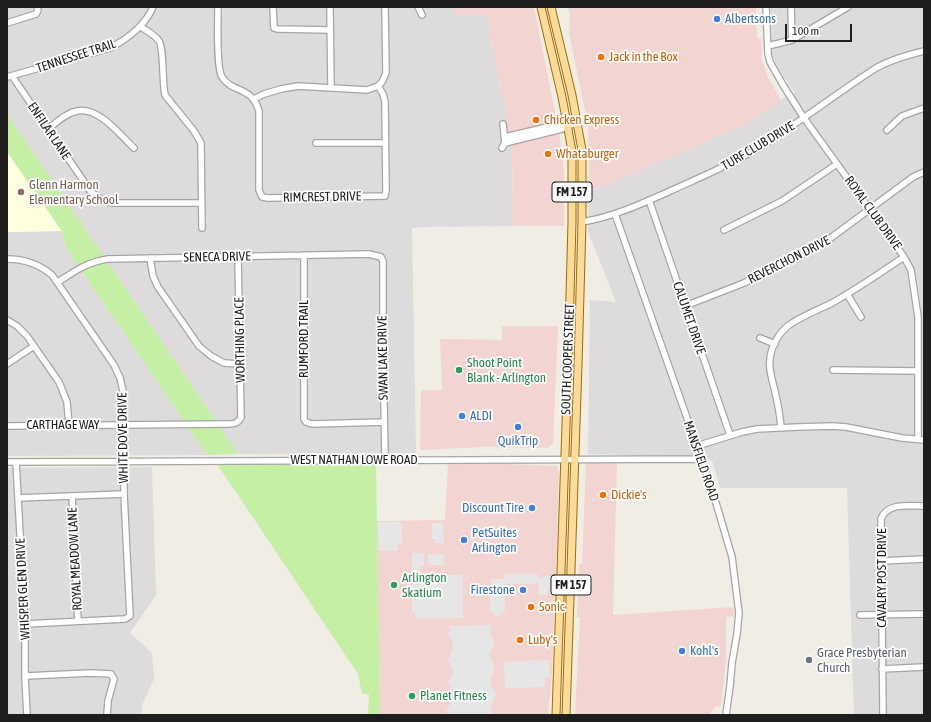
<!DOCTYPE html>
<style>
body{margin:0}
#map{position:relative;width:931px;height:722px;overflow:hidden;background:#f0ede4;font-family:"Asap Condensed",sans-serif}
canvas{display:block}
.frame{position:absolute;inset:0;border:8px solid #1e1e1e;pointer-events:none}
.scale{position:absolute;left:785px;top:24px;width:67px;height:18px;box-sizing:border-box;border:2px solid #1e1e1e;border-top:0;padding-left:5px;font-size:12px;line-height:14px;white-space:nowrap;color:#1e1e1e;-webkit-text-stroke:3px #fff;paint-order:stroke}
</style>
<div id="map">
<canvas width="931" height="722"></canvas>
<div class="frame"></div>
<div class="scale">100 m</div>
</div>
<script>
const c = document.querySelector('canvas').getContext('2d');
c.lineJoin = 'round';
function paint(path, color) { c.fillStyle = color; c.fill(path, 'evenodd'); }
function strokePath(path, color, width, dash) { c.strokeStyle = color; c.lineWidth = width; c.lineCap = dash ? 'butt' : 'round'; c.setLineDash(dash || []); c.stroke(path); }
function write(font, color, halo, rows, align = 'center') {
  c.font = font + ' "Asap Condensed",sans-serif'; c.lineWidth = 3.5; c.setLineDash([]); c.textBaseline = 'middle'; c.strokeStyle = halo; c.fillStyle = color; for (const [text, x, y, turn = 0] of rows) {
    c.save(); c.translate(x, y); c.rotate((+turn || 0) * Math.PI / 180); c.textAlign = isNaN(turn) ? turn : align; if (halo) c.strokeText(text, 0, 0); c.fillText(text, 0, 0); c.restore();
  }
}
const residential = new Path2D(`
 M7,7H415L416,8H454L455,16L486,15L512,144L513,226L419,227L412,228L416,453L238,454L7,114Z
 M771,7H924V715H854L847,488H720L712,460L668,456L588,454L590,300L616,302L588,231L589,191L603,187L746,124L781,100L795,93L781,73L772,55Z
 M62,231L66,248L207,455L7,456V232Z
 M152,467L156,595L130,633L152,653L154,679L142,705L141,715H7V468Z`);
const commercial = new Path2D(`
 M426,7H534L560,137L564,170V226H513L512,144L486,15L454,16V8Z
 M567,7H756L757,38H761L762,60L768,77L781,100L746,124L603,187L589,191L588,125L569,33L570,13Z
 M502,326H558L553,443L548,448L485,447L420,450L421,390H442L440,339L502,340Z
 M448,462L557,466L559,474L552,673L548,715H380L377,521L445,520Z
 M586,462H617L613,615L733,607L734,616L726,617V661L721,706L715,707L709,715H575L580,618L577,617L579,564H582Z`);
const education = new Path2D(`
 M7,152L62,231L7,232Z`);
const grass = new Path2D(`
 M7,114L238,454L207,455L66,248L62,231L7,152Z
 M217,464H376L380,715H368L369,694H362L358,674Z`);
const parking = new Path2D(`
 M378,522H402V543H398V551H379Z
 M432,523H443L444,543H435V539H432Z
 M412,553H424V566L420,567L421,575H463V618H415V613H412Z
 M428,554H443L444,565H428Z
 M504,574H538V577L540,578L548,576H552V587H548V595H539L538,582H535V584H505V612H501L500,616L494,615V612H490L491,579H504Z
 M490,625L491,635L495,643L489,655L495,669L490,681L491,686L496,694L491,706V712L493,715H449L446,711L454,698V692L448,683L453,673L452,667L448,660L453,648L452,641L448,635L450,631V626Z
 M549,660L550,678H545V687L505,688L504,662Z`);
const minor = new Path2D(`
 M218,7C218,20 216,68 222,77C233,94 251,85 259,111V190L262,197L268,198L385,196L386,191L385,102L383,94L378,86
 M273,7L274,28L277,29L330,30
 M330,7L331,88
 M418,7L422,15
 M766,7L768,54L770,62L783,85L804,118L904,257L911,270L918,317V439
 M791,7L792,40
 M7,23L36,14L38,10L37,7
 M141,27C147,31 155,35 159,41C164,48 162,82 165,95L194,131L201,143L202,228
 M768,46L792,40L848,7
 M12,76L91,192L104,201L112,203H201
 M7,77L110,48C129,38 145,26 153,7
 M254,99L264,94L281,89L298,86L367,90L378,86L382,82L386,73L385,7
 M48,129C57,122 66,113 77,111C98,106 120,135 134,148
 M887,130L902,116L924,108
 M505,137L560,124L567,125L577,124
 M316,143H385
 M505,143L562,129L567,125
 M502,148L505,143L503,124
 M649,200L730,435
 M615,214L711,486L732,557L739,613L737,634L732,663L730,686L726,715
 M582,222C612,217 639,205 668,192C696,179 726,167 753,151C795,126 834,95 876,68C892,59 907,55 924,51
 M724,230L782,201L837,164
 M304,255V419L306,422L312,424L384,422
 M150,258L153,276L158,287L199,346L211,356L224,363L240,364
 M7,259C24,259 39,264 52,275L114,365L120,378L123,391L124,494L130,616L125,619L25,624
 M58,282C75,271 87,262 108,259L369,254L381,257L383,261V343L385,459
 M847,294L861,317
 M685,306L744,283L767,271L802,255L828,240L913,177L924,172
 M7,320L17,326L27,336L59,382L67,402L69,425
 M760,338L775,344
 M7,364L34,346
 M833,370L918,371
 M7,426L227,424C233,424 237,424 241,418L238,257
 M781,427C780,415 778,404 775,392C773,381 768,370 770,359C771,346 779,333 789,325C802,316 818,310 832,303C857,289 880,273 904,257
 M697,446L742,432L757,429L798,427L832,426L846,427L902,438L924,440
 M7,462L701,459
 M16,462L25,624V676L27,715
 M72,496L78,621
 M18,498L124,494
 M881,561L924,559
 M860,615L924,614
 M882,669L924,667
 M25,676L91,673L111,674L114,679L108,701L107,715
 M883,715L881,519C887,502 910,506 924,506`);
const major = new Path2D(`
 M541,7L562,97L572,151V222L568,367L556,715
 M551,7L572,95L582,150V222L578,365L566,715`);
const markers = [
 [717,19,4,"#3f7fe0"],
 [601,57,4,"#e8710a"],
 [536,120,4,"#e8710a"],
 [548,154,4,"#e8710a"],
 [21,192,4,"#8d6e63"],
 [459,370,4,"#2e9e5b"],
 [462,416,4,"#3f7fe0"],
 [518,427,4,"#3f7fe0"],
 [603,495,4,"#e8710a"],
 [532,508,4,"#3f7fe0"],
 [464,540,4,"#3f7fe0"],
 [394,585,4,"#2e9e5b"],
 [523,590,4,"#3f7fe0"],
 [531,607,4,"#e8710a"],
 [520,640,4,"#e8710a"],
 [682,651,4,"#3f7fe0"],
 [809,660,4,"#6b7280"],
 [412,696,4,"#2e9e5b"]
];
const shields = [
 [572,192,40],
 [571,585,40]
];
const shieldNames = [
 ["FM 157",572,192],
 ["FM 157",571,585]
];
const shopNames = [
 ["Albertsons",725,19],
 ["ALDI",470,416],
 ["QuikTrip",518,441,"center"],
 ["Discount Tire",524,508,"right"],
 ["PetSuites",472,533],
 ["Arlington",472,548],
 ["Firestone",515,590,"right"],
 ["Kohl's",690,651]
];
const streetNames = [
 ["TENNESSEE TRAIL",76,56,-18],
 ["ENFILAR LANE",49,131,56],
 ["TURF CLUB DRIVE",758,146,-31],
 ["RIMCREST DRIVE",322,197,-1],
 ["ROYAL CLUB DRIVE",873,213,54],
 ["SENECA DRIVE",217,257,-1],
 ["REVERCHON DRIVE",789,260,-27],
 ["CALUMET DRIVE",689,318,71],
 ["RUMFORD TRAIL",304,339,-90],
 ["WORTHING PLACE",240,340,-91],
 ["SWAN LAKE DRIVE",383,358,-91],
 ["SOUTH COOPER STREET",568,359,-88],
 ["CARTHAGE WAY",63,425],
 ["WHITE DOVE DRIVE",123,438,-91],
 ["WEST NATHAN LOWE ROAD",354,460],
 ["MANSFIELD ROAD",701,461,71],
 ["ROYAL MEADOW LANE",75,559,-93],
 ["CAVALRY POST DRIVE",882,578,-90],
 ["WHISPER GLEN DRIVE",23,589,-93]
];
const foodNames = [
 ["Jack in the Box",609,57],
 ["Chicken Express",544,120],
 ["Whataburger",556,154],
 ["Dickie's",611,495],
 ["Sonic",539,607],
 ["Luby's",528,640]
];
const educationNames = [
 ["Glenn Harmon",29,185],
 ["Elementary School",29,200]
];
const leisureNames = [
 ["Shoot Point",467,363],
 ["Blank - Arlington",467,378],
 ["Arlington",402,578],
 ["Skatium",402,593],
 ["Planet Fitness",420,696]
];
const worshipNames = [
 ["Grace Presbyterian",817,653],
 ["Church",817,668]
];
paint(residential, '#dddbdb');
paint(commercial, '#f2d5d1');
paint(education, '#fdffde');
paint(grass, '#c5efa5');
paint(parking, '#e6e6e6');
strokePath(minor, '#a5a5a5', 8);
strokePath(major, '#997000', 9);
strokePath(minor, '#fff', 5.5);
strokePath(major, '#ffda9a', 7);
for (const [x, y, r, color] of markers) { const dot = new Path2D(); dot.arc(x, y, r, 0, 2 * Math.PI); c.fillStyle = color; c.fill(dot); strokePath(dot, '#fff', 1.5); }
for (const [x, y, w] of shields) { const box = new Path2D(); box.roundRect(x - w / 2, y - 10, w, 20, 3); c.fillStyle = '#fff'; c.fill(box); strokePath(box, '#1e1e1e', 1); }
write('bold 12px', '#1e1e1e', null, shieldNames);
write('13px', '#366cbe', '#fff', shopNames, 'left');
write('13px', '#1e1e1e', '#fff', streetNames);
write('13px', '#c56008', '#fff', foodNames, 'left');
write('13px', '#785e54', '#fff', educationNames, 'left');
write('13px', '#27864d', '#fff', leisureNames, 'left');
write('13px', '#5b616d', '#fff', worshipNames, 'left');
</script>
